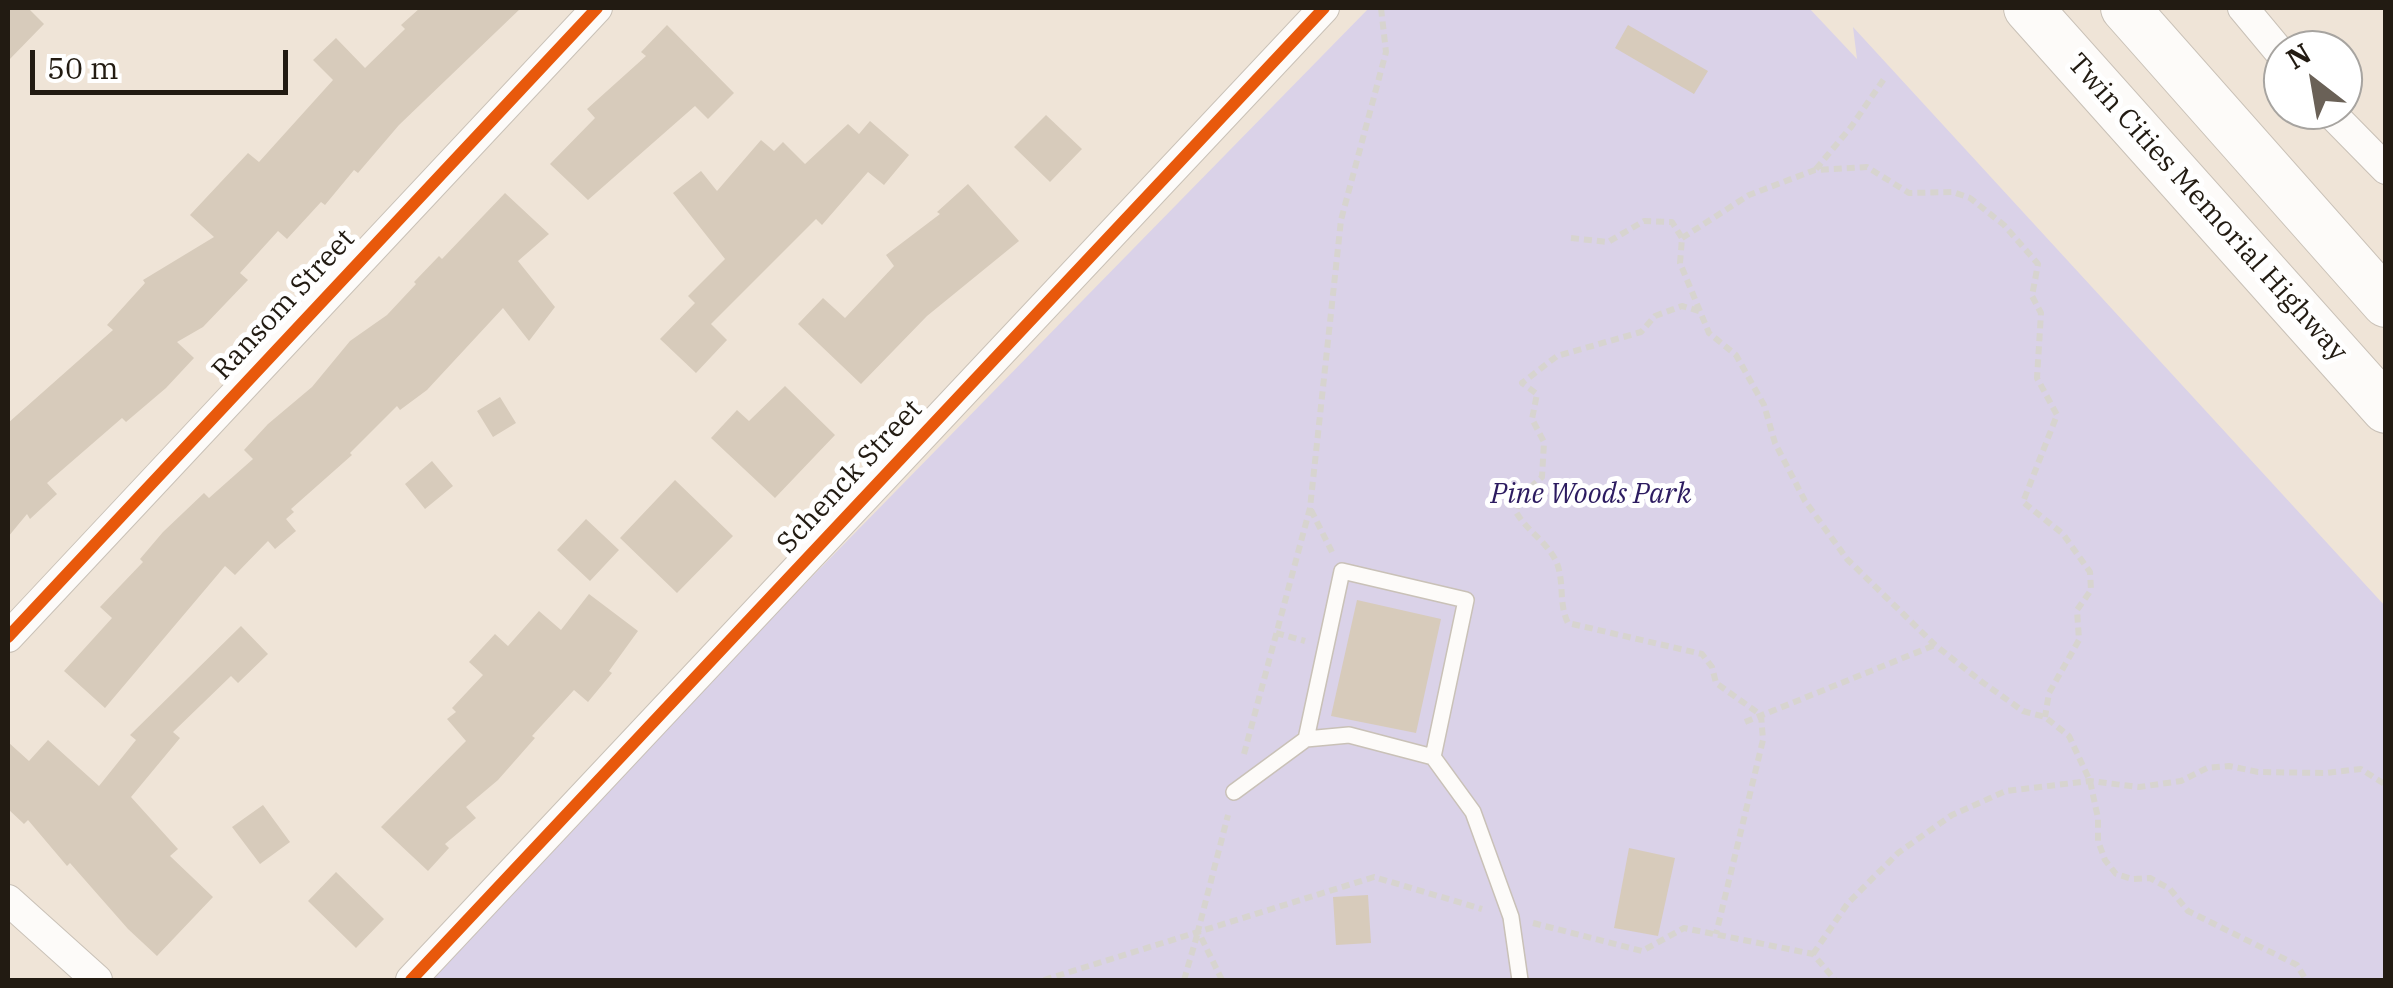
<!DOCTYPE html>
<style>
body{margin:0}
#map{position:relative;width:2393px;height:988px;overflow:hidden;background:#efe4d7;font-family:"IBM Plex Serif",serif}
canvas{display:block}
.frame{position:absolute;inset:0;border:10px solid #221b12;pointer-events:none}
.north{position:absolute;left:2263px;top:30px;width:100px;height:100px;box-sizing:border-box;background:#fff;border:2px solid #a7a4a0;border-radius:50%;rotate:329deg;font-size:28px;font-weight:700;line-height:40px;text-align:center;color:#221b12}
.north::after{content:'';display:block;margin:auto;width:35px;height:45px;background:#6a6157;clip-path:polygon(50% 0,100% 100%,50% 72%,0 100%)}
.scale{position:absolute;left:30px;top:50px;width:258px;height:45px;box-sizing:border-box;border:5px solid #221b12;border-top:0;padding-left:12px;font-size:30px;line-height:35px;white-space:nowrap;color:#221b12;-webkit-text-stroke:8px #fff;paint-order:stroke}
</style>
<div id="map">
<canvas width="2393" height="988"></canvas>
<div class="frame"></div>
<div class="north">N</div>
<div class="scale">50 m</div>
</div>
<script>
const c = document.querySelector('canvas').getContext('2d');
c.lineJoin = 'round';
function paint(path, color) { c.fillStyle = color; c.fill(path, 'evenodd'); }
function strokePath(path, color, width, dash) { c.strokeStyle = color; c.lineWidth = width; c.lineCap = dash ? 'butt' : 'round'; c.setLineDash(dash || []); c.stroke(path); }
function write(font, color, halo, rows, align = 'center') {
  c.font = font + ' "IBM Plex Serif",serif'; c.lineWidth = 10; c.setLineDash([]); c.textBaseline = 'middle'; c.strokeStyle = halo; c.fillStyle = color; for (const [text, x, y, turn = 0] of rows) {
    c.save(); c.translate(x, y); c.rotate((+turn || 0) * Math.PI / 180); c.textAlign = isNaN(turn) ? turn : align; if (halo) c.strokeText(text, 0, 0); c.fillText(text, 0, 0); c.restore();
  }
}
const green = new Path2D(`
 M1369,8H1809L1857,59L1853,27L2385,606V980H417Z`);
const building = new Path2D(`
 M8,8H28L44,24L8,61Z
 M420,8H521L399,125L358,173L354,170L325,205L321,202L287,239L278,231L240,273L248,280L203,327L177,342L194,358L166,388L126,422L122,418L47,483L57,494L30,519L27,514L8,537V423L113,330L107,325L145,283L143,280L214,237L190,215L248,153L259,162L333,80L313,60L336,38L365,68L405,29L401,25Z
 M667,25L734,93L708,119L695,106L588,200L550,164L595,118L587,109L646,56L641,52Z
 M1628,25L1708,71L1694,94L1615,48Z
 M1046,115L1082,149L1050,182L1014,147Z
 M870,121L909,155L884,185L868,172L822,225L816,219L711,324L727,340L696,373L660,339L695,303L688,296L725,259L673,193L701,171L717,191L761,140L774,151L783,142L805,164L848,124L859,134Z
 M968,184L1019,241L927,316L861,384L798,324L823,298L845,318L894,266L886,255L940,214L937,212Z
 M505,193L549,234L518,261L555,307L529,341L503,308L427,390L400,410L397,406L350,453L352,455L291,509L294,512L286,519L296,531L275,549L268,541L235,575L225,566L105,708L64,671L112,618L100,607L143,562L140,559L163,532L204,493L209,498L253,459L244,450L268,424L312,387L350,341L387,315L416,284L414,282L439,256L442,259Z
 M785,386L835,435L775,498L711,438L737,410L749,421Z
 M500,397L516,423L493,437L477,411Z
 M432,461L453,486L425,509L405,484Z
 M675,480L733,536L677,593L620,538Z
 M586,519L619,550L590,581L557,550Z
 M589,594L638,631L609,671L612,673L588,702L574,690L532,736L535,738L498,780L466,807L476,818L445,844L449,848L428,871L381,827L466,741L447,719L456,712L452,708L483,675L469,662L495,634L508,646L539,611L561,630Z
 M1357,600L1441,619L1416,733L1331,716Z
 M241,626L268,654L238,683L231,676L173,732L180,738L131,797L178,849L170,856L213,897L157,956L128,929L70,863L67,866L28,820L24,824L8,809V742L29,761L48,740L99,786L136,740L130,735Z
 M263,805L290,842L260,864L232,827Z
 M1629,848L1675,858L1658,936L1614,928Z
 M336,872L384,919L356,948L308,901Z
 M1368,895L1371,943L1336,945L1333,897Z`);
const path = new Path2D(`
 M1816,169L1851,127L1886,76
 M1571,238L1608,242L1644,221L1672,222L1682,238L1680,263L1709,333L1736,355L1764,405L1775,443L1805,501L1847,559L1935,645L1982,682L2023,711L2045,717L2069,736L2090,781L2098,818V841L2105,860L2116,874L2132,879L2150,878L2170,889L2188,911L2297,965L2306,980
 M1682,238L1749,195L1815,170L1867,167L1909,193L1953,192L1970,198L2004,225L2038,264L2032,296L2041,313L2037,378L2057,415L2023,502L2063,534L2090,572L2091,590L2077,610L2079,640L2049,693L2045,717
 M1699,311L1682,306L1655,316L1641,332L1557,356L1522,383L1537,394L1532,419L1544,442L1542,477L1520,497L1516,512C1527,531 1546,541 1556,561C1565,581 1558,603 1568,623L1702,654L1712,667L1716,683L1761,715L1763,740L1716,934
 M1311,510L1332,552
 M1276,633L1305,641
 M1745,722L1935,645
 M1244,754L1310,508L1341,220L1386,52L1381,8
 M1533,923L1642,951L1684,928L1813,954L1835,980
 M1813,954L1848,903L1898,853L1952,815L2006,791L2090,781L2139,787L2181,781L2207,768L2229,766L2258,772L2325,773L2361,769L2386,785
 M1044,980L1374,877L1482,909
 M1184,980L1198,932
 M1222,980L1198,931L1228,815`);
const lane = new Path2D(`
 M1306,739L1342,571L1466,600L1433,757
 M1234,792L1306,739L1349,735L1433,757L1473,812L1511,917L1520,980`);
const street = new Path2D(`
 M2243,8L2283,56
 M2328,110L2386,169
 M8,637L597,8
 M8,900L97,980
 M411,980L1324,8`);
const primary = new Path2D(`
 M2028,8L2386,409
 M2125,8L2386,303`);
const cycleway = new Path2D(`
 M8,637L597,8
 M411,980L1324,8`);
const streetNames = [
 ["Twin Cities Memorial Highway",2207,208,48],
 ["Ransom Street",284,305,-47],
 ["Schenck Street",850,477,-47]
];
const parkNames = [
 ["Pine Woods Park",1591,495]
];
paint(green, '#dad2e8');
paint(building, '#d7cbbb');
strokePath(lane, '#c9c1b7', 18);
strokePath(street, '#c9c1b7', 32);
strokePath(primary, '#c9c1b7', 50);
strokePath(path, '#d7d4cf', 6, [8, 5]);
strokePath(lane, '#fdfbf9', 15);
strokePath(street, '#fdfbf9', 30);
strokePath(primary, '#fdfbf9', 48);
strokePath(cycleway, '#e8590c', 12);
write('28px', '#221b12', '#fff', streetNames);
write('italic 28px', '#2c1b60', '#fff', parkNames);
</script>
